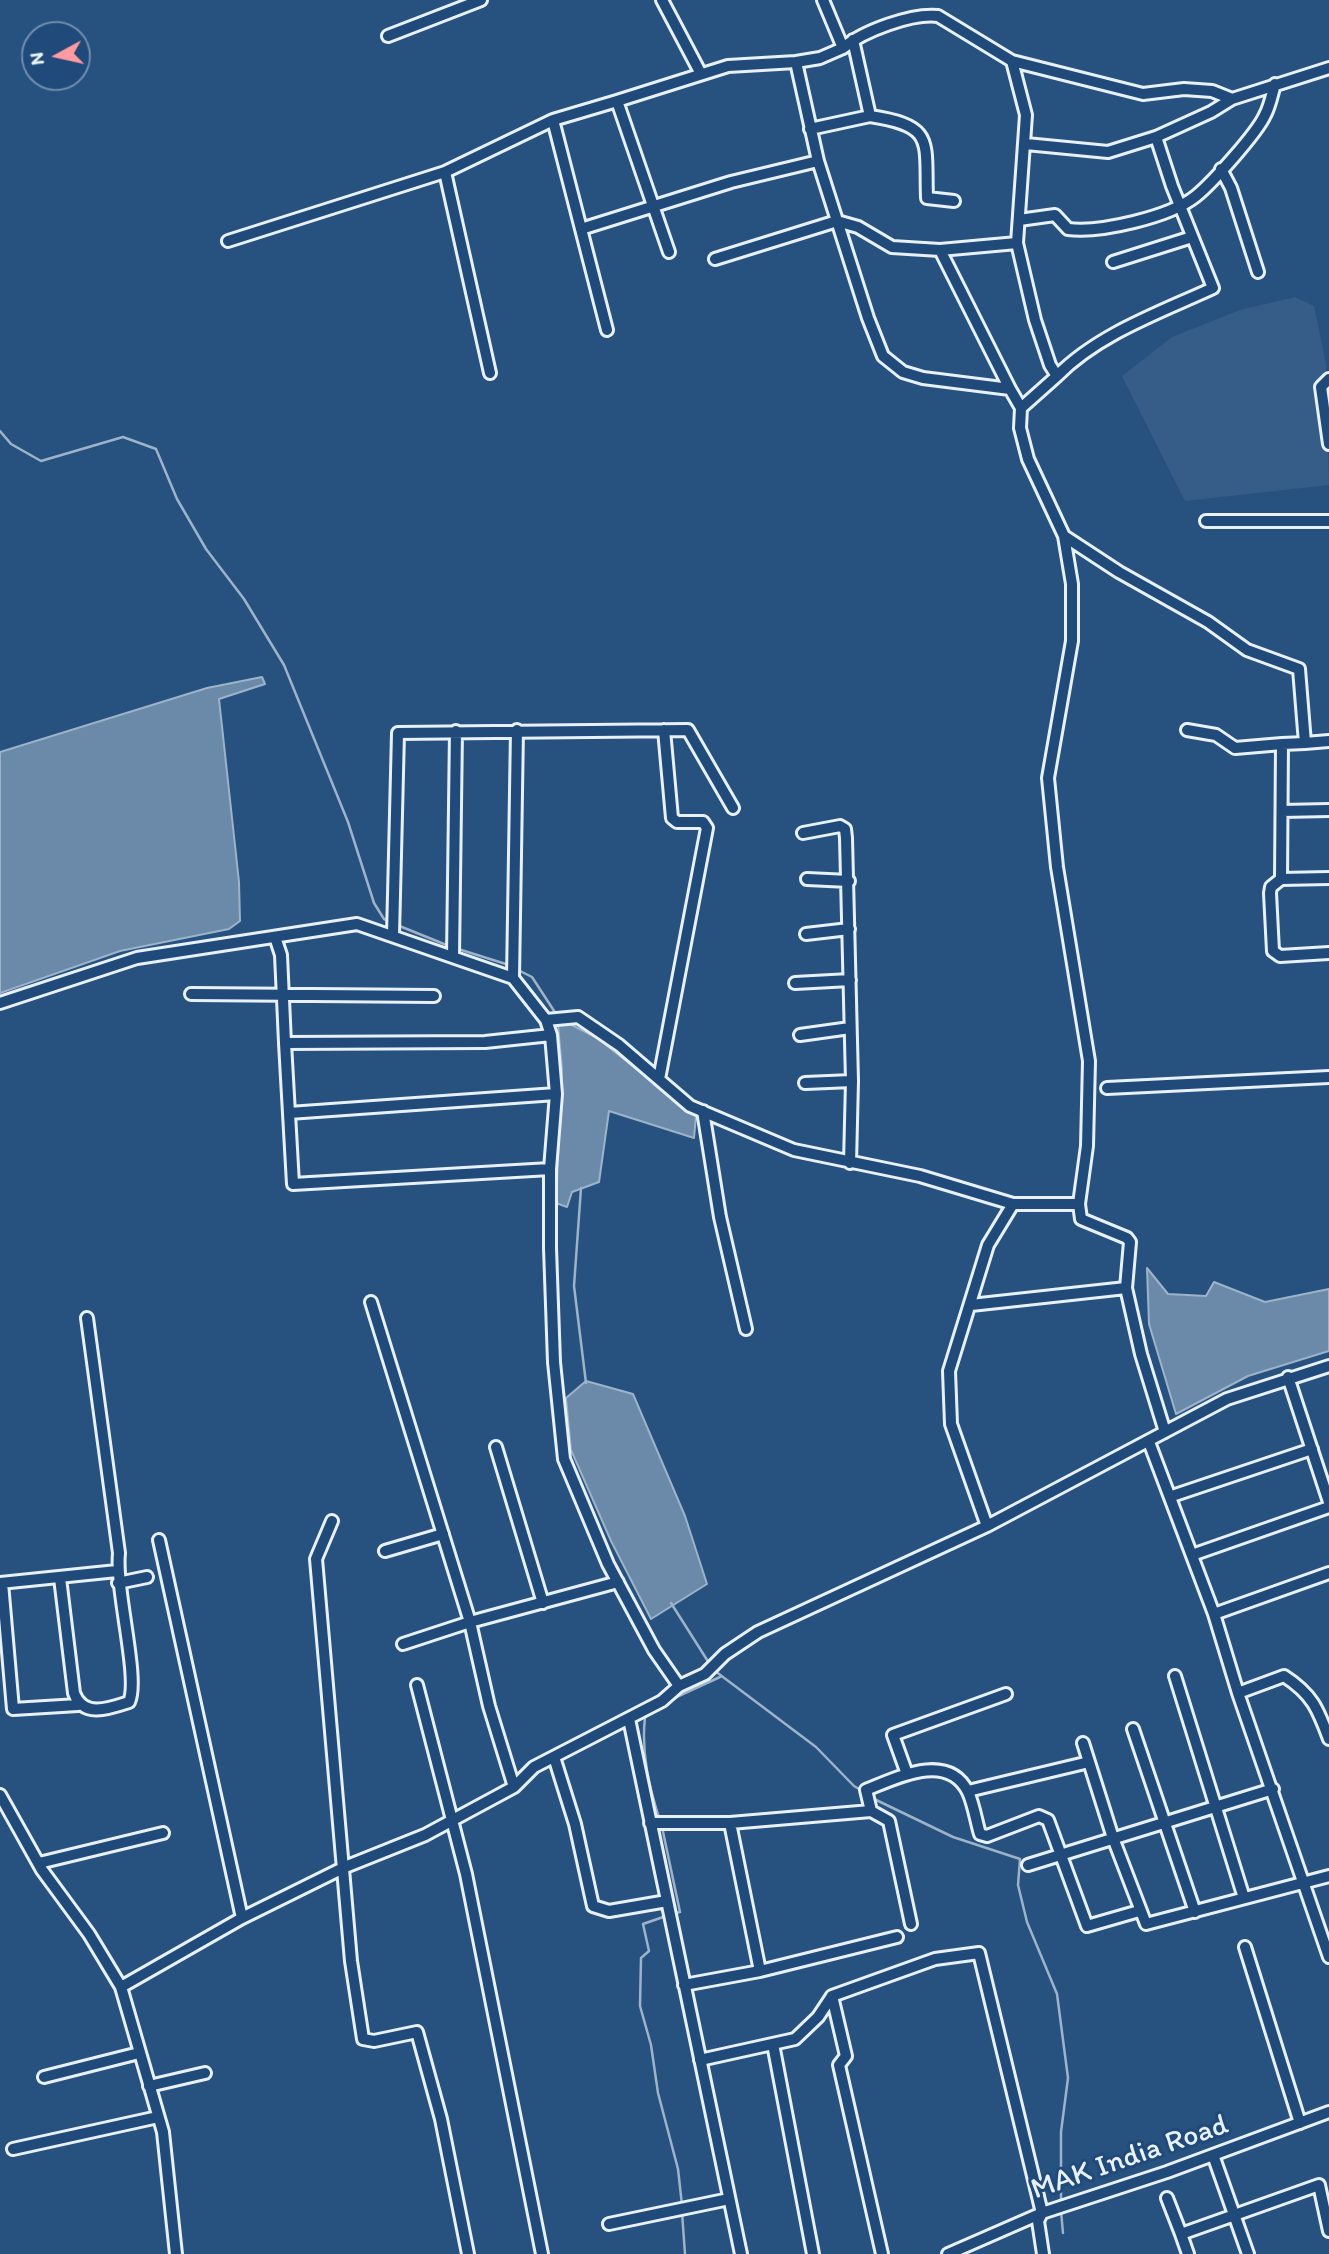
<!DOCTYPE html>
<style>
body{margin:0}
#map{position:relative;width:1329px;height:2254px;overflow:hidden;background:#27517f;font-family:Itim,sans-serif}
canvas{display:block}
.north{position:absolute;left:21px;top:21px;width:70px;height:70px;box-sizing:border-box;background:#1f4a7a;border:2px solid #6f8dac;border-radius:50%;rotate:262deg;font-size:19px;font-weight:700;line-height:28px;text-align:center;color:#e8f1f8}
.north::after{content:'';display:block;margin:auto;width:24px;height:32px;background:#ff9aa2;clip-path:polygon(50% 0,100% 100%,50% 72%,0 100%)}
</style>
<div id="map">
<canvas width="1329" height="2254"></canvas>
<div class="north">N</div>
</div>
<script>
const c = document.querySelector('canvas').getContext('2d');
c.lineJoin = 'round';
function paint(path, color) { c.fillStyle = color; c.fill(path, 'evenodd'); }
function strokePath(path, color, width, dash) { c.strokeStyle = color; c.lineWidth = width; c.lineCap = dash ? 'butt' : 'round'; c.setLineDash(dash || []); c.stroke(path); }
function write(font, color, halo, rows, align = 'center') {
  c.font = font + ' Itim,sans-serif'; c.lineWidth = 6; c.setLineDash([]); c.textBaseline = 'middle'; c.strokeStyle = halo; c.fillStyle = color; for (const [text, x, y, turn = 0] of rows) {
    c.save(); c.translate(x, y); c.rotate((+turn || 0) * Math.PI / 180); c.textAlign = isNaN(turn) ? turn : align; if (halo) c.strokeText(text, 0, 0); c.fillText(text, 0, 0); c.restore();
  }
}
const built = new Path2D(`
 M1295,297L1314,306L1326,364L1329,485L1185,501L1122,376L1172,337L1240,310Z`);
const water = new Path2D(`
 M262,677L265,684L219,699L239,882L240,921L229,929L120,951L0,993V752L207,688Z
 M568,1023L597,1038L696,1116L694,1138L609,1111L599,1182L572,1192L567,1207L556,1203L562,1069L558,1025Z
 M1147,1268L1168,1294L1206,1296L1214,1282L1265,1302L1329,1289V1351L1248,1376L1176,1414L1149,1324Z
 M586,1381L633,1394L685,1516L707,1584L651,1619L611,1541L571,1450L566,1398Z`);
const stream = new Path2D(`
 M0,431L11,444L41,461L123,437L156,449L177,499L206,549L244,599L284,665L348,822L374,903L384,919L391,922
 M397,925L449,946
 M455,948L509,965
 M518,970L532,977L558,1017
 M581,1188L574,1286L586,1383
 M671,1603L709,1663
 M715,1671L816,1747L854,1786L864,1792
 M670,1700L720,1677
 M656,1710L645,1717C641,1753 649,1787 660,1821
 M872,1798L953,1837L1020,1859L1018,1885L1027,1922L1057,1994L1068,2078L1061,2132V2205
 M662,1827L680,1912L672,1914
 M666,1916L643,1924L649,1951L641,1958L640,2006L651,2045L658,2093L678,2169L682,2205
 M1061,2211L1063,2233
 M682,2212L685,2254`);
const minor = new Path2D(`
 M662,0L701,74
 M823,0L843,48C863,31 912,13 938,16L1012,61
 M388,36L481,0
 M853,40L870,116C935,126 925,140 927,198L954,201
 M843,48L820,58L796,62L818,161L868,318L883,356L903,372L923,378L1010,389L1021,408
 M553,120L607,330
 M810,129L870,116
 M1026,144L1108,152L1156,137L1211,112L1232,99
 M1221,169L1231,188L1258,272
 M445,172L490,373
 M1019,220L1055,215L1068,229C1100,233 1170,217 1196,196C1212,183 1257,133 1265,115C1270,106 1272,94 1275,84
 M581,229L731,182L818,161
 M228,241L445,172L553,120L617,101
 M940,250L1010,389
 M669,252L617,101L728,66L796,62
 M715,259L837,221L858,227L892,247L940,250L1017,243
 M1113,262L1192,237
 M1057,376C1098,334 1161,312 1213,288L1172,186L1156,137
 M1329,379L1321,387L1329,444
 M1206,521H1329
 M1064,536L1119,572L1208,622L1247,650L1299,669L1305,743L1329,741
 M1187,730L1216,735L1235,748L1282,744
 M1305,743L1282,744L1281,879L1271,887L1270,893L1273,951L1280,956L1329,953
 M1282,811L1329,810
 M803,833L840,826L845,829L846,838L852,1081L850,1163
 M807,879L849,881
 M1281,879L1329,878
 M806,934L849,929
 M393,935L398,733L688,730L733,808
 M275,937L281,955L285,1043L485,1042L551,1035
 M453,956L456,731
 M513,978L517,730
 M795,983L850,980
 M191,994L434,996
 M0,1003L137,958L357,924L513,978L546,1020L551,1035L556,1094L550,1169V1248L554,1362L564,1459L608,1564L654,1650L679,1686
 M546,1020L578,1017L619,1045L690,1106L794,1150L920,1176L1013,1204
 M800,1035L850,1028
 M285,1043L293,1184L550,1169
 M659,1079L707,828L703,822H677L672,818L664,730
 M805,1083L852,1081
 M1107,1088L1329,1077
 M703,1111L720,1217L746,1329
 M289,1113L556,1094
 M1079,1204L1081,1219L1127,1238L1130,1242L1126,1288L1141,1354L1165,1432
 M371,1302L470,1622L618,1582
 M971,1305L1126,1288
 M1288,1377L1329,1502
 M1149,1442L1214,1614L1238,1693L1329,1957
 M496,1447L543,1603
 M1172,1496L1312,1449
 M332,1521L316,1559L351,1961L363,2039L374,2041L417,2032L441,2119L468,2254
 M987,1526L951,1424L949,1371L988,1245L1013,1204H1079L1087,1146L1089,1061L1057,867L1048,778L1072,641V584L1064,536L1028,459L1020,428L1021,408L1057,376L1050,365L1035,320L1017,243L1026,115L1012,61L1143,94L1184,89L1212,91L1232,99L1329,68
 M159,1540L242,1918
 M385,1551L443,1534
 M1192,1555L1329,1507
 M60,1578L74,1693C83,1718 108,1709 129,1702C140,1679 115,1590 119,1553L87,1318
 M0,1583L117,1571
 M2,1583L13,1709L78,1705
 M118,1583L147,1577
 M1214,1614L1329,1573
 M403,1644L470,1622L489,1706L514,1787
 M1175,1676L1244,1898
 M417,1685L466,1874L542,2254
 M1238,1693L1284,1676C1312,1694 1318,1709 1329,1739
 M629,1719L741,2254
 M1133,1729L1195,1912
 M1083,1743L1113,1838L1146,1924L1329,1876
 M554,1757L575,1824L593,1906L609,1911L667,1901
 M907,1774L893,1735L1006,1694
 M968,1791L1089,1762
 M0,1795L42,1870L89,1934L121,1987L242,1918L345,1867L425,1835L514,1787L534,1767L662,1701L679,1686L705,1674L725,1654L758,1632L987,1526L1227,1399L1329,1366
 M650,1823H730L760,1971L897,1937
 M730,1823L871,1811
 M39,1863L163,1833
 M1028,1865L1273,1789
 M911,1924L889,1821L871,1811L866,1790C896,1778 948,1751 968,1792C974,1805 976,1821 980,1834L987,1836L1039,1816L1048,1820L1087,1926L1139,1911
 M1245,1947L1300,2123
 M684,1985L760,1971
 M121,1987L163,2132L176,2254
 M773,2044L813,2254
 M700,2060L795,2039L818,2017L832,1996
 M44,2077L139,2053
 M149,2086L205,2073
 M13,2149L158,2117
 M1213,2155L1248,2254
 M1167,2198L1181,2234L1319,2185L1329,2231
 M609,2224L729,2199
 M1181,2234L1188,2254
 M882,2254L839,2065L846,2056L832,1996L935,1959L979,1953L1042,2213L1038,2221L1043,2254
 M948,2254L1042,2213L1167,2172L1329,2112`);
const streetNames = [
 ["MAK India Road",1130,2158,-19]
];
paint(built, '#355d88');
paint(water, '#6b8aaa');
strokePath(water, '#9db3c9', 2);
strokePath(stream, '#9db3c9', 2.5);
strokePath(minor, '#e8f1f8', 16);
strokePath(minor, '#1f4a7a', 10);
write('30px', '#e8f1f8', '#1f4a7a', streetNames);
</script>
